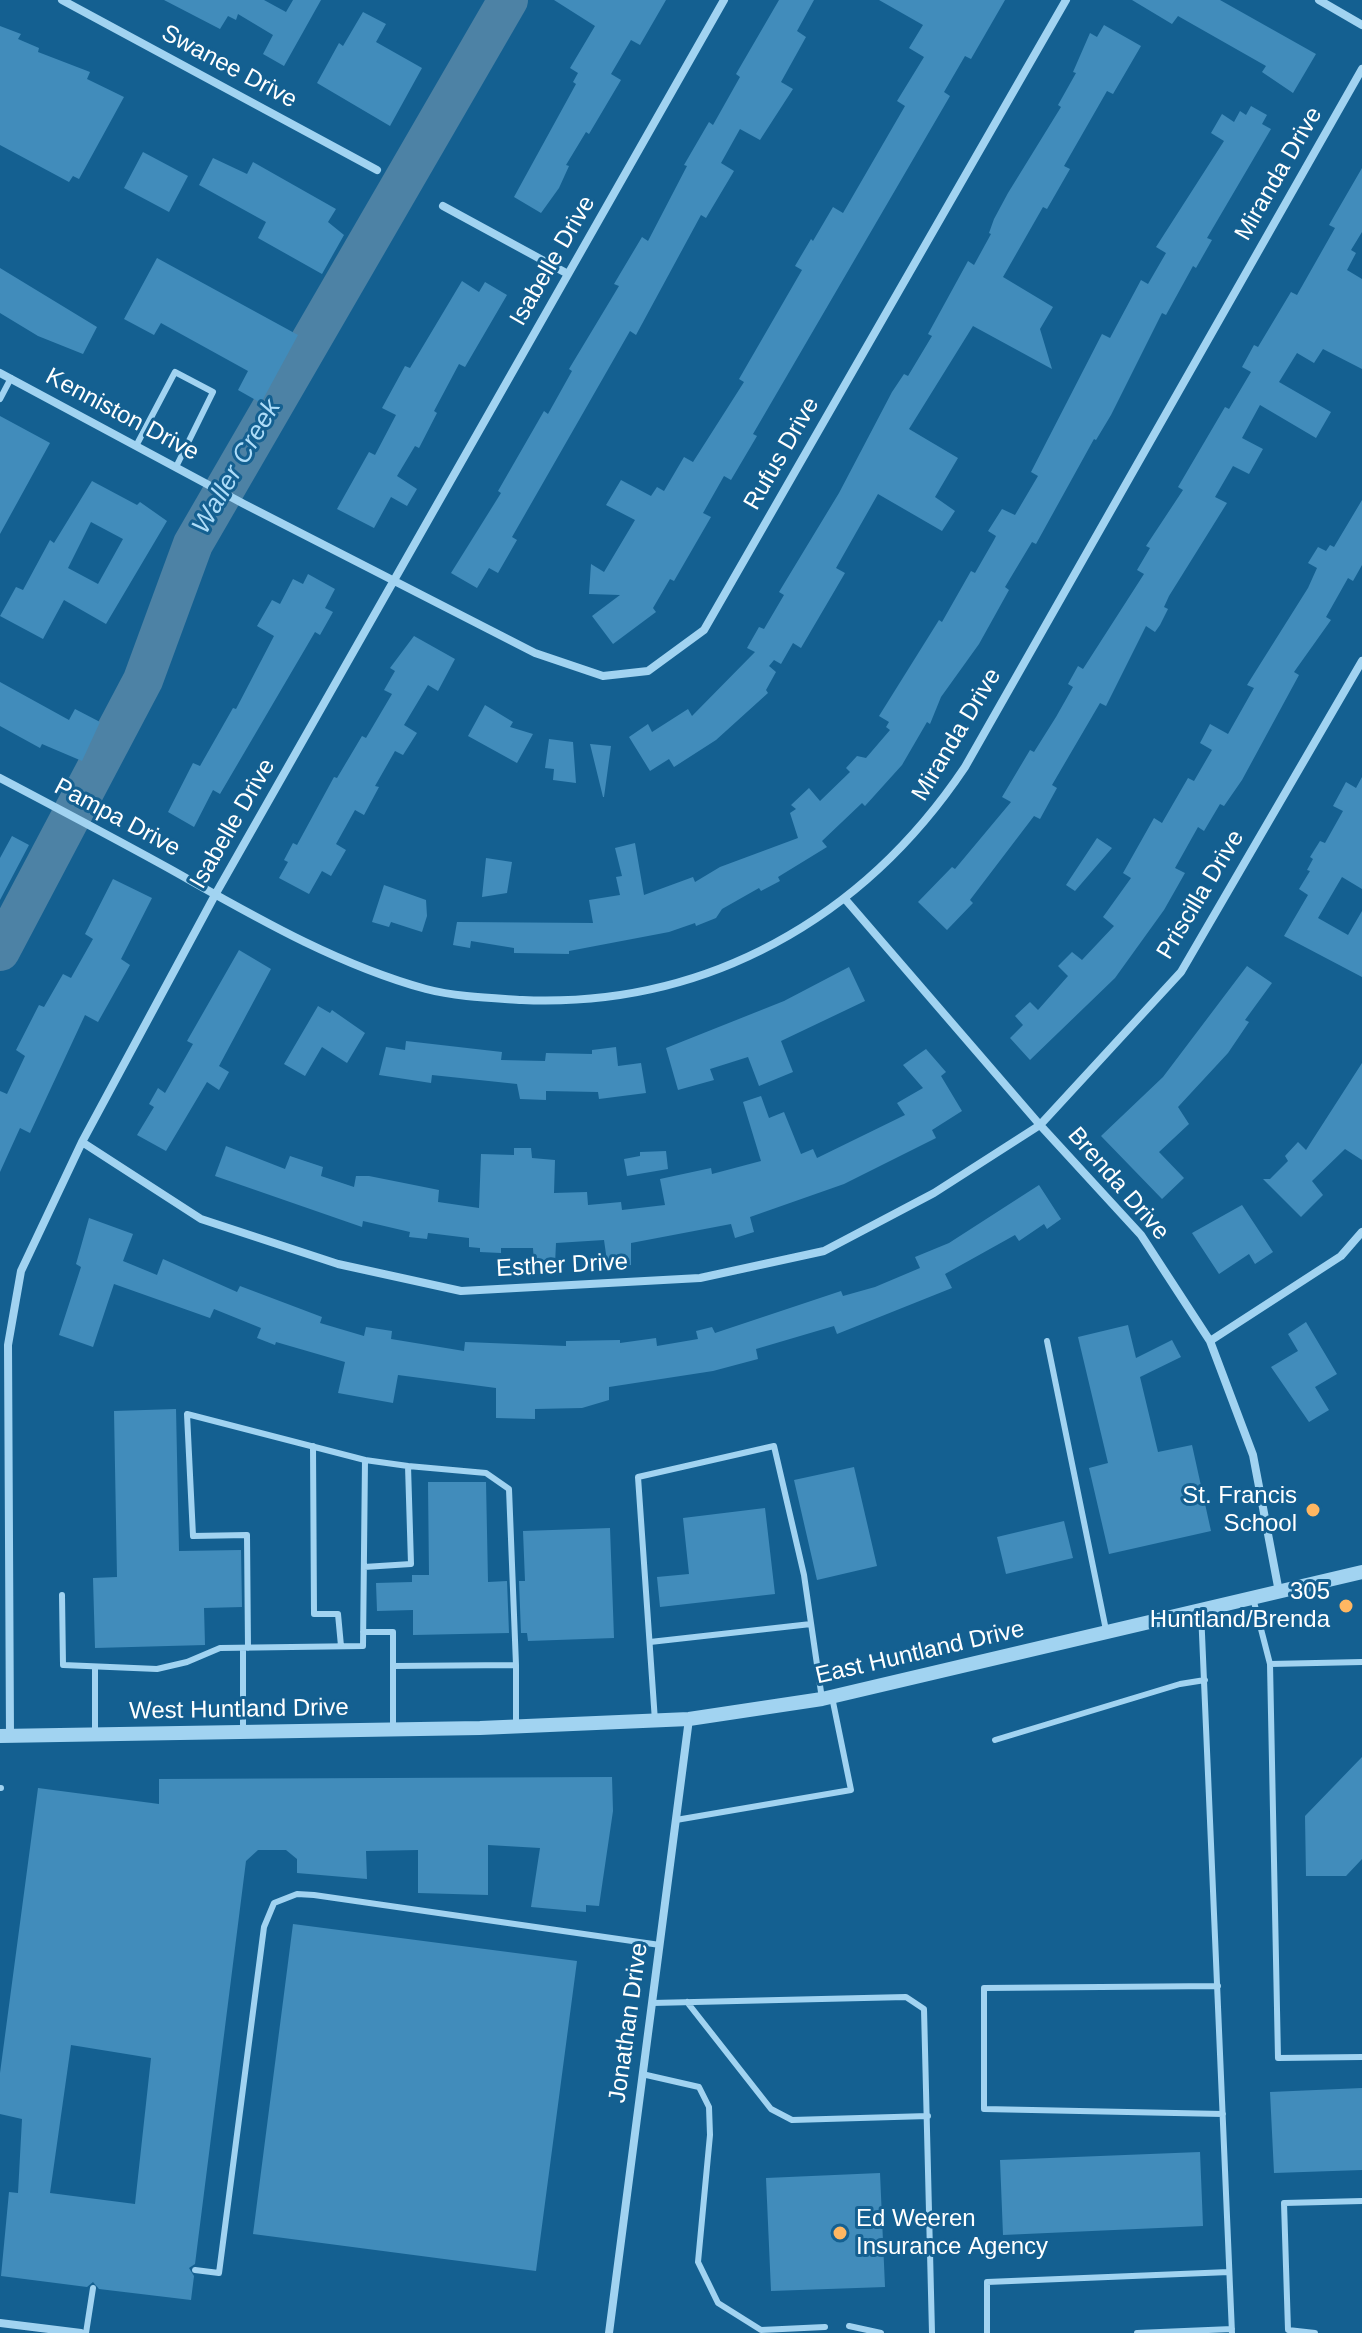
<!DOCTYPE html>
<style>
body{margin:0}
canvas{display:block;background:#146091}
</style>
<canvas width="1362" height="2333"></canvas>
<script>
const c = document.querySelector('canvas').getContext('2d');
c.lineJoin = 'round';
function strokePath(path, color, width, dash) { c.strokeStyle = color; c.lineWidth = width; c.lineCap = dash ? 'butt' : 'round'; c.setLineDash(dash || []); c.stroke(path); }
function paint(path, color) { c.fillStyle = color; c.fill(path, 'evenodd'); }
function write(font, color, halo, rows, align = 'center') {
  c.font = font + ' Helvetica,sans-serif'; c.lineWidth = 6; c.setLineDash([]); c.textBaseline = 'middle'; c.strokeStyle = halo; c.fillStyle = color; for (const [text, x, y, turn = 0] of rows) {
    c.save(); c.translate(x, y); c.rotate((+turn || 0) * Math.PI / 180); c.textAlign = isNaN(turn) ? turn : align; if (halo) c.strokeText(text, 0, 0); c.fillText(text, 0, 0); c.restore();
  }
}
const river = new Path2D(`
 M0,951L143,680L193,544L508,0`);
const building = new Path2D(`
 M164,0H264L286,12L293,0H321L284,66L263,54L273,35L238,14L236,20L228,16L220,29Z
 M554,0H666L640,45L631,40L611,74L621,80L589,134L586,132L566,165L569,166L559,188L541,213L514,197L576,84L573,82L578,73L570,68L595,26Z
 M779,0H814L797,31L806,37L781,82L793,89L760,140L740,129L721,163L734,171L706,218L701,215L636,335L630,331L512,537L517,540L498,573L489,568L477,588L451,573L501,493L498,491L544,411L548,414L572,371L569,369L619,286L614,284L642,237L648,241L687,166L684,165L709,122L713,125L740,77L736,74Z
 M879,0H1005L971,59L965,56L944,92L950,96L753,434L757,436L731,480L724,476L703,513L711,517L674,581L670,579L653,608L656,612L613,644L592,616L620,595L589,594L591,564L604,572L635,520L606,505L621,480L651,496L657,487L664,491L684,457L693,462L744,382L739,379L802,270L795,266L811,239L813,241L833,207L843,213L905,106L897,101L924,57L909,48L923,25Z
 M1132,0H1220L1316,54L1293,93L1262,72L1266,66L1178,16L1172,24Z
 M363,12L386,24L376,42L422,68L390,126L317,83L339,43L343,46Z
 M1104,25L1141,46L1113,94L1107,91L1064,166L1070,169L1047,209L1043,207L1003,277L1053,307L1040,329L1052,369L973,326L909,429L958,458L935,497L955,511L942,531L878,494L836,568L845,573L801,648L793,643L781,664L774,660L769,666L776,672L766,690L768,693L716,740L674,767L669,759L650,771L629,737L648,724L652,732L688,709L692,716L755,652L747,648L759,627L764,629L784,595L779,592L839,493L892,392L904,374L908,376L932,336L928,334L968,261L974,265L991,234L989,233L994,219L1008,193L1061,107L1058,105L1076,73L1073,72L1090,33L1097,37Z
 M0,26L21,34L18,39L39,48L38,52L90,72L87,79L124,97L79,179L73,176L69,182L0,145Z
 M1251,106L1267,115L1262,124L1271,129L1207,238L1212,240L1196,268L1193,266L1166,315L1162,313L1111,415L1096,440L1094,439L1036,544L1032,542L1005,587L1009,590L979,644L941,697L930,724L927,722L902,765L865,806L862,803L822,841L827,847L778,877L780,881L761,891L759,888L722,909L716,918L696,926L695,923L669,932L569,951V954L514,953V948L471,941L470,948L453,945L457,922L593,923L589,900L620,895L616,877L622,876L615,848L635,843L644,895L693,877L695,882L720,867L798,838L790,813L796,809L791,805L809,788L820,801L850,772L846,768L857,756L866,758L890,730L886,727L889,722L879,716L939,620L942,622L971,571L975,573L994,540L996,536L988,531L1002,509L1015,515L1038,476L1031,472L1102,334L1110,338L1141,280L1148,284L1166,253L1156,247L1224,141L1211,133L1222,114L1234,122L1240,111L1246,115Z
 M143,152L188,176L169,212L124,188Z
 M213,158L247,174L253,162L336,209L328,222L344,235L322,274L258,238L266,222L199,185Z
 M1362,168V232L1351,250L1356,253L1347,270L1362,279V369L1323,349L1314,363L1297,353L1279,382L1331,412L1316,438L1260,405L1242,438L1263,449L1249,474L1233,466L1215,497L1227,503L1169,596L1164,607L1168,609L1160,625L1155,632L1146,626L1106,706L1100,703L1052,785L1057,788L1040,819L1034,816L970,900L973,903L947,930L918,902L952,867L955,869L1011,802L1002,797L1030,750L1034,752L1056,717L1073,687L1068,684L1078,666L1083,669L1144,574L1137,570L1150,548L1146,546L1183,490L1178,487L1225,407L1229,409L1251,372L1242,367L1254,345L1258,347L1291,292L1297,295L1335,228L1329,225Z
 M157,258L298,335L261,403L238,390L248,371L161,323L154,335L124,319Z
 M0,268L97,327L83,354L38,336L0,313Z
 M462,281L479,292L485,282L507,295L465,367L459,364L434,411L437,413L419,448L415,446L397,476L417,489L407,506L391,497L374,528L337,509L369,452L375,455L396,415L382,408L405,366L410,368Z
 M0,416L50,443L0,534Z
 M92,481L137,505L140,502L167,521L106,624L64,600L43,639L0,616L16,587L23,590L50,540L54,543ZM91,522L123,539L98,584L68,568Z
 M1362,500V565L1353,581L1348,578L1326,617L1331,620L1294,672L1299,675L1242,780L1224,806L1220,804L1204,831L1198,827L1175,868L1185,873L1164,910L1115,978L1030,1060L1010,1038L1023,1025L1015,1016L1030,1002L1038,1010L1068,976L1058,966L1072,952L1082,960L1114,926L1103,917L1131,878L1123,873L1154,818L1162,823L1188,778L1194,781L1212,750L1200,743L1210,724L1228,734L1254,688L1247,685L1308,588L1317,568L1308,563L1318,547L1326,551L1330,545L1334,547Z
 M308,574L335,589L325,608L333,612L320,635L315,632L220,794L213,790L194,827L168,812L193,763L200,766L233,708L236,709L274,636L257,626L272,600L280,604L293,579L303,584Z
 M414,636L455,659L438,691L428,685L404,725L417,733L403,755L395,751L375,786L379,787L364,815L355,810L336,844L346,850L331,876L322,871L309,894L279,878L288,862L284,860L293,843L297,845L334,777L337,778L362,736L366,738L392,694L384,690L395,671L390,668Z
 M0,682L69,720L75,709L100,722L82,761L42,744L40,748L0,726Z
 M485,705L513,722L510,727L533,734L517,763L468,736Z
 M549,739L573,742L576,783L553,780L554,769L545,768Z
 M590,744L611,746L604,797H603Z
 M1362,777V889L1342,877L1318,918L1348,935L1362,911V977L1284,936L1308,895L1299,889L1310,871L1307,870L1313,859L1310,857L1320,841L1325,843L1343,811L1333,806L1346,782L1356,788Z
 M12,836L29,845L0,900V858Z
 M1097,838L1112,848L1075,891L1066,885Z
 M486,858L512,862L507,893L482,897Z
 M113,879L152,898L121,959L130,965L98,1022L85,1015L30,1133L20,1128L0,1172V1091L7,1094L25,1056L16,1050L39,1005L44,1007L63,974L71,978L93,939L85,934Z
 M384,885L426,900L427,916L422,932L391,922L389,927L372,922Z
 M239,950L271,969L219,1066L229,1072L219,1090L207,1082L166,1151L137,1135L154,1107L149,1104L158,1088L165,1093L193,1044L187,1041Z
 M1247,966L1272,983L1245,1020L1249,1022L1228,1053L1178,1107L1189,1124L1159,1152L1184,1178L1162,1199L1101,1136L1163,1077Z
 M849,967L865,1001L781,1041L793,1072L759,1086L748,1057L710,1069L714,1080L678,1090L666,1048L784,1001Z
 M318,1006L330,1013L332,1010L365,1033L347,1063L322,1047L305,1076L284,1064Z
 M406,1041L502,1052L501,1060L545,1061L546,1053L592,1054V1050L616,1047L618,1066L641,1063L646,1093L599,1099L598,1092L546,1091V1100L520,1099L517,1084L432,1075L431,1083L379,1075L386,1047L405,1050Z
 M926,1049L946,1072L941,1076L962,1111L932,1130L936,1138L844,1184L750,1217L754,1232L735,1238L731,1224L631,1243V1265L608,1268L604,1240L556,1243L555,1264H534L533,1248H501V1253L480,1252V1248L469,1247V1238L428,1233L427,1239L409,1237L410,1232L363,1221L362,1227L215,1176L226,1146L285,1169L290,1156L323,1167L321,1176L354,1187L356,1176H369L439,1190L438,1202L479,1208L481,1154L514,1155V1148H531L532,1158L555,1160L554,1193L587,1192L588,1205L621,1202L622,1210L665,1205L660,1179L711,1168L712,1174L761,1161L743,1102L761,1096L769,1118L784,1112L801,1154L813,1149L817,1158L905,1115L897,1103L923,1088L903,1065Z
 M1362,1063V1160L1345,1149L1312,1181L1323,1195L1301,1217L1263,1179H1270L1288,1161L1285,1156L1298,1142L1306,1150Z
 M666,1151L668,1169L627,1176L624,1159L640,1156V1152Z
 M1039,1185L1061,1219L1047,1229L1044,1224L1019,1241L1015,1235L945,1274L952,1288L837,1334L834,1326L756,1349L758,1359L713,1371L609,1387V1400L582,1408L535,1409V1419L496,1418V1388L398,1375L393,1403L338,1393L345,1362L276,1342L275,1345L257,1338L261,1328L214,1309L210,1318L114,1284L93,1347L59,1335L81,1267L76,1264L89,1218L133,1234L123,1261L157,1275L163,1259L237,1292L240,1286L322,1317L320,1323L364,1336L366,1327L392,1331L391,1339L464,1351L465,1342L566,1346V1341L620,1340V1343L656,1338L657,1346L698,1339L696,1331L712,1327L715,1333L841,1291L843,1296L875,1287L920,1268L915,1257L949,1243Z
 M1242,1205L1273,1252L1255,1264L1249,1254L1219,1274L1192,1233Z
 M1306,1322L1337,1374L1315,1387L1329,1410L1309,1422L1271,1367L1298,1351L1288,1334Z
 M1128,1325L1136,1358L1172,1340L1181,1357L1140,1377L1158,1452L1192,1445L1211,1531L1109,1554L1089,1468L1108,1463L1078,1337Z
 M176,1409L179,1551L241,1550L242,1607L204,1608L205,1645L95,1648L93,1578L117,1577L114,1411Z
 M854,1467L877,1566L817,1580L794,1480Z
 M428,1482H486L488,1582L507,1581L509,1633L413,1635V1610L377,1611L376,1583L412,1582V1575H429Z
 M765,1508L775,1594L660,1607L657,1577L689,1574L683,1518Z
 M1064,1521L1073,1558L1006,1574L997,1537Z
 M610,1528L614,1638L528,1641L527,1633H521L519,1581H525L523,1531Z
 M1362,1757V1859L1346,1876H1306L1305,1816Z
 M612,1777L613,1811L599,1906L586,1905V1912L531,1907L540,1848L488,1845V1895L418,1893V1850L366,1851L367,1879L297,1873V1859L286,1850H258L246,1861L195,2264L189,2268L194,2276L191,2300L99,2289L93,2282L87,2287L1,2276L9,2192L18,2193L22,2119L0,2114V2073L38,1788L159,1804V1779ZM71,2045L151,2058L135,2204L50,2193Z
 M293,1924L577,1961L536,2271L253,2234Z
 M1362,2088V2170L1274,2173L1270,2092Z
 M1200,2152L1203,2226L1003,2235L1000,2160Z
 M880,2173L885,2287L771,2291L766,2178Z`);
const service = new Path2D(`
 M0,399L11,378
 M136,446L175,372L213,392L176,467
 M1047,1341L1106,1630
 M313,1446L314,1614H338L341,1646
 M408,1466L486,1473L509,1489L516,1665
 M364,1567L411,1564L408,1466L365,1460
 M62,1595L63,1665L157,1669L187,1662L220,1648L363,1646L365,1460L187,1414L193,1536L247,1535L248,1648
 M1253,1598L1270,1664L1278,2058L1362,2057
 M1201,1611L1232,2333
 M363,1632H393V1729
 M650,1642L811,1624
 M243,1648V1732
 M1270,1664L1362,1662
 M393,1666L516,1665V1726
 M95,1669V1733
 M655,1721L638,1477L774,1446L804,1575L822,1699
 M995,1740L1180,1684L1205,1680
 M0,1788H1
 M676,1820L851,1790L832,1697
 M1218,1986L984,1988V2109L1223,2114
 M687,2002L771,2109L792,2120L928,2116
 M652,2003L906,1997L924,2009L932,2333
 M642,2074L699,2087L709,2107L710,2135L698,2262L718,2303L761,2330L825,2327
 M195,2270L219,2273L264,1927L274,1903L297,1894L314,1895L660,1945
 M849,2326L881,2333
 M86,2333L93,2288
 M987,2333V2282L1229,2272
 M1137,2333L1232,2329
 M1315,2333L1288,2330L1284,2203L1362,2201`);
const minor = new Path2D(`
 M62,0L377,170
 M1319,0L1362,25
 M443,206L568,274
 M0,373L244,504L535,653L603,676L648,671L704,630L1066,0
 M0,778C57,808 114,838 170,869C252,915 335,964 426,989C456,997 491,998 522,1000C706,1008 863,919 965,767L1362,69
 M845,899L1040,1125L1141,1235L1210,1341L1253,1455L1279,1592
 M82,1142L201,1219L338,1264L461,1291L700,1278L824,1251L934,1193L1040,1125L1181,972L1362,661
 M1210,1341L1341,1256L1362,1232
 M10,1736L8,1345L21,1271L82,1142L215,895L724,0
 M0,2323L81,2333
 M609,2333L689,1719`);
const tertiary = new Path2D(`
 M0,1736L480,1728L689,1719L822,1699L1362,1572`);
const markers = [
 [1313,1510,8,"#ffb762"],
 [1346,1606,8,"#ffb762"],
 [840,2233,8,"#ffb762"]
];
const streetNames = [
 ["Swanee Drive",229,67,28],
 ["Miranda Drive",1279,174,-60],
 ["Isabelle Drive",553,261,-60],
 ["Kenniston Drive",122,415,28],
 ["Rufus Drive",782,454,-60],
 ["Miranda Drive",957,735,-59],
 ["Pampa Drive",117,818,28],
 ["Isabelle Drive",233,824,-60],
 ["Priscilla Drive",1201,895,-59],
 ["Brenda Drive",1118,1184,49],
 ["Esther Drive",562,1266,-3],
 ["East Huntland Drive",920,1653,-13],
 ["West Huntland Drive",239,1710,-1],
 ["Jonathan Drive",629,2023,-82]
];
const poiNames = [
 ["St. Francis",1297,1496],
 ["School",1297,1524],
 ["305",1330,1592],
 ["Huntland/Brenda",1330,1620],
 ["Ed Weeren",856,2219,"left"],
 ["Insurance Agency",856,2247,"left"]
];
const waterNames = [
 ["Waller Creek",237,467,-60]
];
strokePath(river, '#4d82a5', 40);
paint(building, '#418cbb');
strokePath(service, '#a1d3f1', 6);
strokePath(minor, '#a1d3f1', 8);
strokePath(tertiary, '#a1d3f1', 14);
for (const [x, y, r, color] of markers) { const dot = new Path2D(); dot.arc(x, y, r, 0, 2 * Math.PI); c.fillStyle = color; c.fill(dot); strokePath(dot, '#146091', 3); }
write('24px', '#fff', '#146091', streetNames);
write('24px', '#fff', '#146091', poiNames, 'right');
write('italic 26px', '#addcf8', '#146091', waterNames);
</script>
